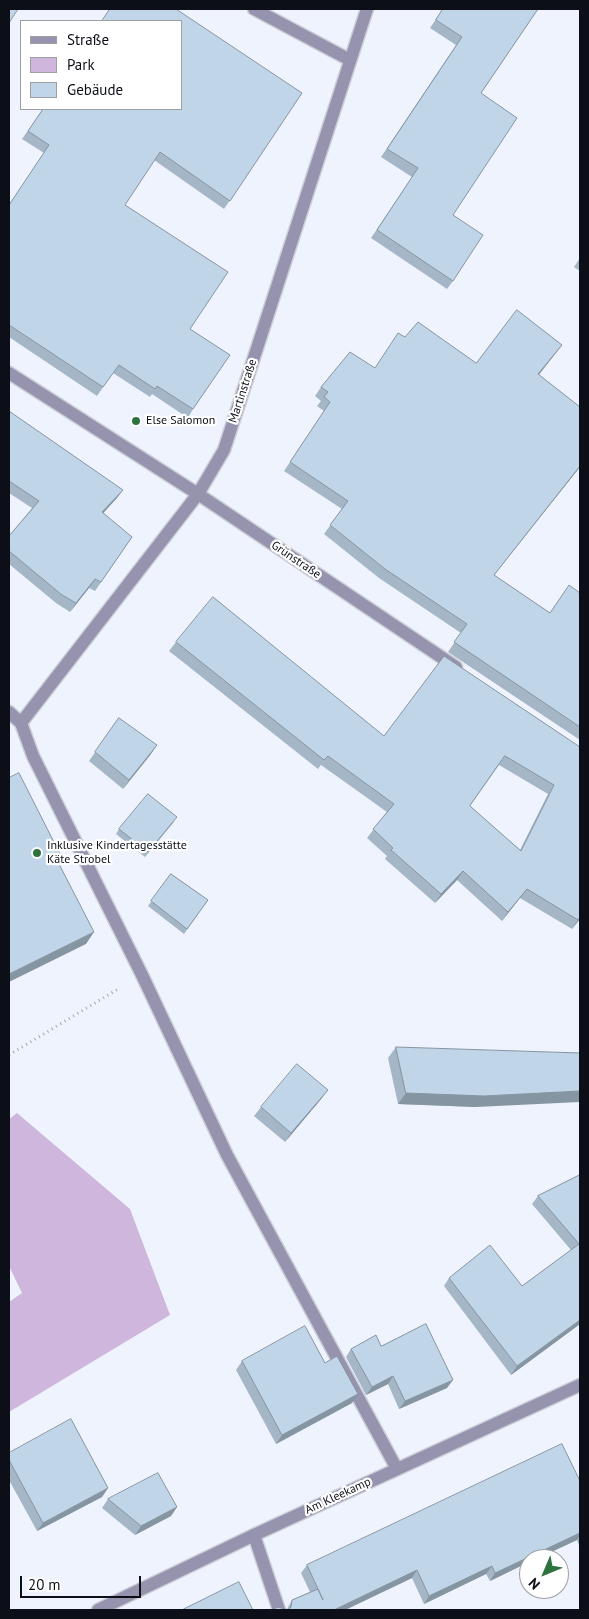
<!DOCTYPE html>
<meta charset="utf-8">
<style>
body{margin:0}
#map{position:relative;width:589px;height:1619px;overflow:hidden;background:#eff3fd;font-family:"PT Sans",sans-serif}
canvas{display:block}
.frame{position:absolute;inset:0;border:10px solid #0c0f17;pointer-events:none}
.legend{position:absolute;left:20px;top:20px;width:162px;height:90px;box-sizing:border-box;background:#fff;border:1px solid #9e9fa2;margin:0;padding:6px 9px;list-style:none;font-size:15px;color:#0c0f17}
.legend li{display:flex;align-items:center;gap:10px;height:25px}
.legend b{width:25px;border:1px solid #9e9fa2}
.north{position:absolute;left:519px;top:1549px;width:50px;height:50px;box-sizing:border-box;background:#fff;border:1px solid #9e9fa2;border-radius:50%;rotate:225deg;font-size:14px;font-weight:700;line-height:20px;text-align:center;color:#0c0f17}
.north::after{content:'';display:block;margin:auto;width:18px;height:22px;background:#2e733f;clip-path:polygon(50% 0,100% 100%,50% 72%,0 100%)}
.scale{position:absolute;left:20px;top:1576px;width:121px;height:22px;box-sizing:border-box;border:2px solid #0c0f17;border-top:0;padding-left:6px;font-size:15px;line-height:18px;white-space:nowrap;color:#0c0f17;-webkit-text-stroke:4px #fff;paint-order:stroke}
</style>
<div id="map">
<canvas width="589" height="1619"></canvas>
<div class="frame"></div>
<ul class="legend">
<li><b style="height:6px;background:#9693ae"></b>Straße</li>
<li><b style="height:14px;background:#ceb6dc"></b>Park</li>
<li><b style="height:14px;background:#c0d5e7"></b>Gebäude</li>
</ul>
<div class="north">N</div>
<div class="scale">20 m</div>
</div>
<script>
const c = document.querySelector('canvas').getContext('2d');
c.lineJoin = 'round';
function paint(path, color) { c.fillStyle = color; c.fill(path, 'evenodd'); }
function strokePath(path, color, width, dash) { c.strokeStyle = color; c.lineWidth = width; c.lineCap = dash ? 'butt' : 'round'; c.setLineDash(dash || []); c.stroke(path); }
function write(font, color, halo, rows, align = 'center') {
  c.font = font + ' "PT Sans",sans-serif'; c.lineWidth = 4.5; c.setLineDash([]); c.textBaseline = 'middle'; c.strokeStyle = halo; c.fillStyle = color; for (const [text, x, y, turn = 0] of rows) {
    c.save(); c.translate(x, y); c.rotate((+turn || 0) * Math.PI / 180); c.textAlign = isNaN(turn) ? turn : align; if (halo) c.strokeText(text, 0, 0); c.fillText(text, 0, 0); c.restore();
  }
}
const green = new Path2D(`
 M17,1113L130,1209L170,1315L9,1412V1302L22,1293L9,1266V1119Z`);
const path = new Path2D(`
 M9,1055L118,989`);
const service = new Path2D(`
 M9,712L21,723L33,756L142,975L227,1155L397,1469
 M254,1535L279,1610`);
const minor = new Path2D(`
 M254,9L350,60
 M9,373L198,494L456,667
 M21,723L198,494L224,450L367,9
 M98,1610L254,1535L580,1385`);
const wall = new Path2D(`
 M443,9H538L481,93L453,215V281L447,289L371,238L412,177L381,157L456,45L430,28Z
 M302,93L224,209L154,160L125,205L190,329L193,409L188,418L152,394L150,397L113,373L97,396L9,337V205L44,153L22,139L43,109Z
 M580,258V271L574,267Z
 M405,337L476,363L562,345L539,375L580,407V467L494,575L550,613L580,593V740L448,652L461,633L379,578L324,534L342,509L284,471L324,411L317,406L321,401L315,396L321,387L375,368Z
 M9,411L117,498L103,513L132,537L95,591L89,588L70,612L56,603L9,564V536L32,508L9,493Z
 M176,642L384,736L580,747V919L572,929L520,898L502,921L457,880L435,903L385,859L387,856L367,838L387,812L321,765L318,769L169,651ZM499,765L548,794L520,850L470,806Z
 M119,718L151,754L123,789L89,761Z
 M174,822L145,857L116,834L119,829Z
 M171,874L208,900L184,934L148,906Z
 M396,1047L476,1107L398,1104L388,1058Z
 M322,1098L285,1142L254,1116L261,1107Z
 M580,1175V1324L511,1375L444,1286L449,1278L522,1286L571,1250L532,1204L538,1196Z
 M381,1346L447,1388L399,1409L388,1384L366,1395L346,1357L351,1349Z
 M242,1361L325,1363L352,1403L276,1444L236,1370Z
 M9,1453L108,1488L102,1497L37,1531L9,1480Z
 M580,1481V1548L577,1540L536,1559H529V1562L490,1581L486,1574L424,1604L412,1578L345,1610L287,1609L292,1600L310,1592L301,1573L307,1565Z
 M108,1499L177,1507L171,1516L135,1535L102,1508Z`);
const shadedWall = new Path2D(`
 M562,345L555,354L532,383L538,374Z
 M580,466V467L487,584L494,575Z
 M123,490L117,498L96,521L102,512Z
 M95,579L89,588L70,612L76,603Z
 M157,745L151,754L123,789L129,780Z
 M463,871L457,880L435,903L441,894Z
 M527,889L520,898L502,921L508,912Z
 M580,917V919L572,929Z
 M94,932L86,944L9,982V974Z
 M328,1090L322,1098L285,1142L291,1133Z
 M580,1091V1102L476,1107L398,1104L406,1093Z
 M580,1320V1324L511,1375L517,1366Z
 M393,1376L388,1384L366,1395L372,1387Z
 M453,1380L447,1388L399,1409L405,1401Z
 M358,1394L352,1403L276,1444L282,1435Z
 M108,1488L102,1497L37,1531L43,1523Z
 M177,1507L171,1516L135,1535L141,1526Z
 M580,1533V1535L577,1540L536,1559H529V1562L490,1581L495,1573Z
 M492,1566L486,1574L424,1604L429,1596Z
 M417,1570L412,1578L345,1610H334Z`);
const building = new Path2D(`
 M9,9H18L9,23Z
 M110,9H176L302,93L230,201L160,152L125,205L228,272L190,329L230,355L193,409L157,386L155,389L119,365L103,387L9,325V205L49,145L28,131L43,109H181V21H102Z
 M443,9H538L481,93L517,118L453,215L483,235L453,281L377,230L418,168L387,149L462,37L436,20Z
 M517,310L562,345L538,374L580,407V466L494,575L550,613L569,585L580,593V727L454,642L467,624L385,569L330,525L348,501L290,462L330,402L324,397L328,392L321,387L350,352L375,368L398,333L405,337L418,322L476,363Z
 M9,411L123,490L102,512L132,537L101,582L95,579L76,603L62,595L9,551V536L39,501L9,481Z
 M213,597L384,736L444,656L580,747V917L578,920L527,889L508,912L463,871L441,894L391,850L393,848L373,829L394,804L328,756L324,760L176,642ZM505,756L554,785L521,851L470,806Z
 M119,718L157,745L129,780L95,752Z
 M19,773L63,860L58,862L94,932L9,974V778Z
 M148,794L177,817L148,852L119,829Z
 M171,874L208,900L187,929L151,901Z
 M396,1047L580,1053V1091L484,1096L406,1093Z
 M297,1064L328,1090L291,1133L261,1107Z
 M580,1175V1320L517,1366L449,1278L490,1245L522,1286L579,1244L538,1196Z
 M426,1324L453,1380L405,1401L393,1376L372,1387L351,1349L376,1335L381,1346Z
 M305,1326L325,1363L337,1356L358,1394L282,1435L242,1361Z
 M71,1419L108,1488L43,1523L9,1460V1453Z
 M562,1444L580,1481V1533L495,1573L492,1566L429,1596L417,1570L334,1610H271L278,1607L288,1610L291,1607L292,1600L318,1589L323,1600L307,1565Z
 M158,1473L177,1507L141,1526L108,1499Z
 M239,1582L253,1610H182Z`);
const markers = [
 [136,421,5,"#2e733f"],
 [37,853,5,"#2e733f"]
];
const streetNames = [
 ["Martinstraße",243,391,-72],
 ["Grünstraße",296,560,34],
 ["Am Kleekamp",338,1496,-25]
];
const poiNames = [
 ["Else Salomon",146,421],
 ["Inklusive Kindertagesstätte",47,846],
 ["Käte Strobel",47,860]
];
paint(green, '#ceb6dc');
strokePath(service, '#cbcfd8', 15);
strokePath(minor, '#cbcfd8', 15);
strokePath(path, '#a4a8b1', 3, [1, 4]);
strokePath(service, '#9693ae', 12);
strokePath(minor, '#9693ae', 12);
paint(wall, '#a5b7c7');
paint(shadedWall, '#8695a2');
paint(building, '#c0d5e7');
strokePath(building, '#8695a2', 1);
for (const [x, y, r, color] of markers) { const dot = new Path2D(); dot.arc(x, y, r, 0, 2 * Math.PI); c.fillStyle = color; c.fill(dot); strokePath(dot, '#fff', 2); }
write('12px', '#0c0f17', '#fff', streetNames);
write('12px', '#0c0f17', '#fff', poiNames, 'left');
</script>
